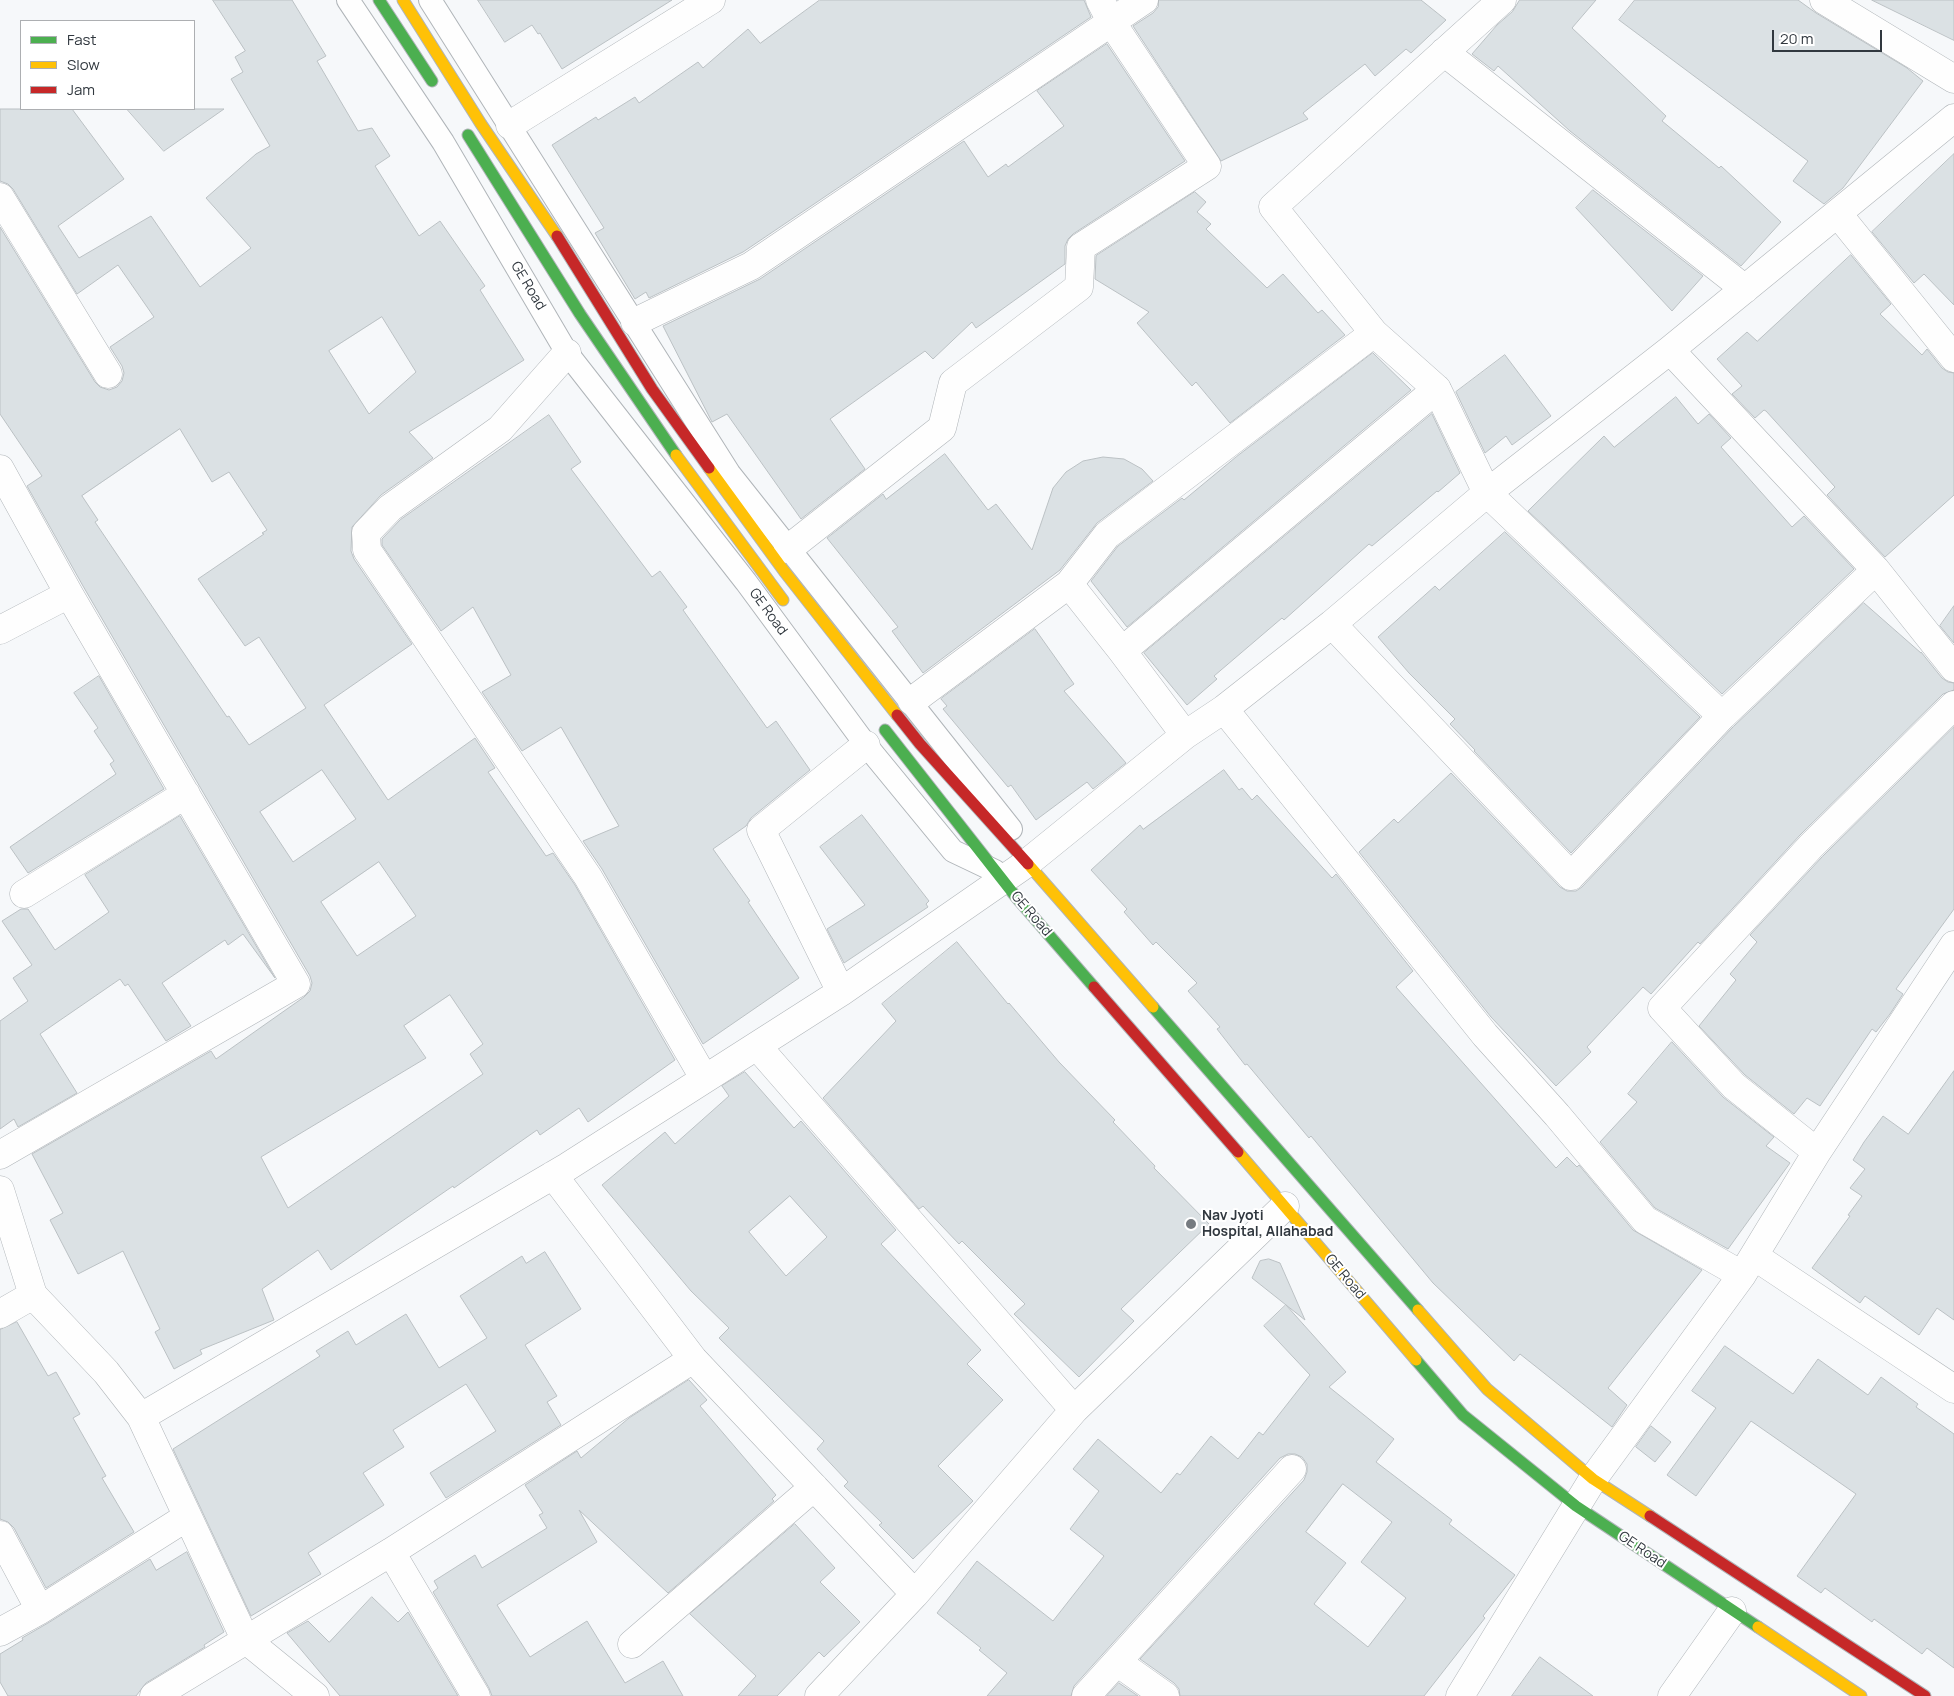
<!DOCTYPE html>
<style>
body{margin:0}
#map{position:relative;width:1954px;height:1696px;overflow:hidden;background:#f6f8fa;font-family:Manrope,sans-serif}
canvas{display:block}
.legend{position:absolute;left:20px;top:20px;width:175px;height:90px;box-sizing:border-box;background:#fff;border:1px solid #adafb2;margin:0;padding:6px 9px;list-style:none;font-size:15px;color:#31383f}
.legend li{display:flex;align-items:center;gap:10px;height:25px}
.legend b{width:25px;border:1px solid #adafb2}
.scale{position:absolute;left:1772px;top:30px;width:110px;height:22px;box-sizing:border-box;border:2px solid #31383f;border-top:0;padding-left:6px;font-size:15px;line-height:18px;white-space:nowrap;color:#31383f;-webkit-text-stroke:4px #fff;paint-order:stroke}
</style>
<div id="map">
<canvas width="1954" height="1696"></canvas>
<ul class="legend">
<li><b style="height:6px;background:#4caf50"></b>Fast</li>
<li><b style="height:6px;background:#ffc107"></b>Slow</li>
<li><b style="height:6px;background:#c62828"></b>Jam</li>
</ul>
<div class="scale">20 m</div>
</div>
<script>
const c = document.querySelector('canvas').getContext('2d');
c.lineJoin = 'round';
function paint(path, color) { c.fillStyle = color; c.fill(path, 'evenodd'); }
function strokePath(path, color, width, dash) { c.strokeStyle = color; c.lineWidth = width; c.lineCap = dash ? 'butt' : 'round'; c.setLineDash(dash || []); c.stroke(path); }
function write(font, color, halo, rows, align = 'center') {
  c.font = font + ' Manrope,sans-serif'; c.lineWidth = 4; c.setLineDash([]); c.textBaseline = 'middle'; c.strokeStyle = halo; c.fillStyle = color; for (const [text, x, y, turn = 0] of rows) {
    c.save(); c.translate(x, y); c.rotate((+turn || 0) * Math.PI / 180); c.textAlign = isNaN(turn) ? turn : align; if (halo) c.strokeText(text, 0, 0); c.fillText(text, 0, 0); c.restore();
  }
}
const building = new Path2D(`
 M213,0H292L326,56L317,61L358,131L372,128L390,156L375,166L419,236L440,221L485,286L480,290L524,360L409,432L433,458L381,495L352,527L351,551L354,559L412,644L324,705L388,800L475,738L495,768L488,772L546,856L553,853L575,885L675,1060L588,1122L579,1108L540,1135L537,1130L454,1188L453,1186L331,1270L318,1250L262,1289L274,1320L200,1350L202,1354L174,1369L155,1332L160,1329L123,1251L78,1274L50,1220L63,1213L32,1154L211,1051L216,1059L304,997L310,991L312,983L310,976L83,586L27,486L42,476L0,414V227L95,382L100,387L109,390L117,387L122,381L124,373L122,366L110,347L154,317L118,265L77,294L13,189L8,184L0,181V109H72L124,179L58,226L79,258L151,216L200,287L251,248L206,198L256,154L270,146L231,79L243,72L235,57L245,51ZM382,317L416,372L369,414L329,351ZM180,429L212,482L229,472L267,530L262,533L264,534L198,579L245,646L259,637L306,708L249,745L229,716L227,717L95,522L98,520L82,496ZM322,770L356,819L293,862L260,812ZM379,862L416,916L357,956L321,902ZM450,995L483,1044L470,1054L483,1074L288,1208L261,1157L426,1058L404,1026Z
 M478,0H672L562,69L540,33L538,34L532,25L505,42Z
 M820,0H1084L1091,17L743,252L649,298L646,292L635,299L595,233L604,228L552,145L596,117L598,120L635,97L639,103L698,62L703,68L748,29L760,43Z
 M1159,0H1421L1446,20L1411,53L1406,49L1375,76L1365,64L1303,113L1308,119L1221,161L1133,26L1153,13L1158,7Z
 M1520,0H1596L1572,28L1666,116L1662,121L1719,168L1721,166L1781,222L1741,266L1570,131L1498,66L1494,71L1472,54L1497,25L1512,12Z
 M1635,0H1798L1816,13L1907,68L1923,81L1843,188L1824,204L1793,181L1808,161L1619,20Z
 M1872,0H1954V40Z
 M1107,44L1185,161L1073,234L1068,239L1065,246V264L976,328L972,322L933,359L925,351L830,419L865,469L801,519L727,414L712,422L663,326L760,279L964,141L988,177L1006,164L1008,167L1064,126L1037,91Z
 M127,109H224L164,151Z
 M1954,154V305L1924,274L1914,283L1872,232Z
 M1593,190L1703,276L1672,311L1576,208Z
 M1195,192L1206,202L1197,212L1211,224L1206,229L1267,288L1283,274L1318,313L1322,310L1345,335L1230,423L1196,382L1192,386L1137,323L1149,312L1095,279L1096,256Z
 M1851,255L1891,304L1880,314L1922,355L1927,349L1942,368L1948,372L1954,373V495L1885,557L1827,495L1835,487L1766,411L1764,410L1755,418L1732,394L1742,386L1717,359L1747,332L1757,341Z
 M1373,353L1411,390L1127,627L1091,581L1118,546L1182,498L1184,500L1236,457Z
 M1505,355L1551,416L1512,445L1506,436L1485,453L1456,392Z
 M1676,397L1698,424L1709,414L1731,438L1721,447L1792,527L1804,516L1854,569L1722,694L1528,511L1604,436L1614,447Z
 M1432,414L1460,473L1438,492L1437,491L1372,546L1369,544L1284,620L1282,618L1214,676L1217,679L1187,705L1144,653Z
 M549,415L581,462L571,469L652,577L660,571L687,607L683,610L767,728L776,721L810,770L751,818L746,826L713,849L750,901L748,902L799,978L703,1044L602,869L583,841L619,826L561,727L522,751L482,692L511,675L473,607L441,631L382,545V539L400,520Z
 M945,454L988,510L996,504L1032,550L1053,488L1066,472L1083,461L1103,457L1124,459L1142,469L1153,481L1097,523L1060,570L923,673L892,631L898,627L827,538L883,494L886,499Z
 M1505,532L1700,717L1571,853L1474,751L1475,750L1450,724L1455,719L1409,673L1378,637L1435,586L1439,590Z
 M1864,603L1921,653V652L1942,678L1948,682L1954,683V690L1943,694L1800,835L1700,944L1698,942L1651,994L1643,987L1587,1047L1591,1052L1556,1086L1491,1017L1359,852L1394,819L1398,823L1451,773L1560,887L1567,891H1576L1582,887L1733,727Z
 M1954,606V643L1940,626Z
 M1035,629L1074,684L1064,691L1126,763L1093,789L1087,782L1036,820L1011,785L1008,787L943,709L947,706L941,699Z
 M99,676L164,789L28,873L10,847L116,774L110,764L114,761L94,731L98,728L74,693Z
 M1954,727V909L1896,989L1903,994L1890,1014L1876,1032L1872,1029L1820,1106L1807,1098L1794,1114L1745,1075L1699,1026L1736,980L1730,974L1757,942L1750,935L1822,857Z
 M1224,770L1239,790L1242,788L1252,800L1257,795L1332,878L1336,874L1413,971L1396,987L1556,1168L1567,1157L1577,1167L1579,1165L1633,1230L1702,1270L1608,1388L1627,1405L1612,1427L1520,1354L1514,1361L1433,1283L1311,1136L1309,1138L1247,1064L1245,1065L1217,1029L1220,1027L1188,991L1197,983L1156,942L1153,945L1124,912L1127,909L1091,870L1140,825L1143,829Z
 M862,815L929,901L926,904L928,907L844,963L827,929L865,905L820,847Z
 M180,816L275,978L243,934L228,945L225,940L162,983L191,1026L166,1041L128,984L125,986L120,979L40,1034L77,1093L18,1127L14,1119L0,1129V1021L28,1001L13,978L32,965L2,921L21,909H28L55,950L109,912L85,875Z
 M957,942L1008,1004L1009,1003L1059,1062L1115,1120L1113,1122L1155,1166L1154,1168L1209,1224L1121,1309L1134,1321L1079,1377L1014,1314L1025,1304L962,1241L959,1244L923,1206L919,1209L823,1098L896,1021L882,1004Z
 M1672,1042L1723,1097L1774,1137L1766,1146L1790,1163L1728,1249L1655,1208L1600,1142L1637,1102L1628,1094Z
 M1954,1071V1320L1937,1308L1919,1335L1865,1296L1860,1303L1812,1268L1850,1216L1848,1215L1862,1196L1850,1188L1865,1169L1853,1160L1864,1142L1883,1116L1908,1134Z
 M745,1072L794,1128L801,1121L896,1230L881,1244L981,1350L967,1364L1003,1400L938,1466L973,1501L913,1559L879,1525L882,1523L844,1486L848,1482L817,1449L824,1441L719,1338L729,1328L691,1291L602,1185L665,1132L675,1144L729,1096L722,1086ZM790,1196L827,1237L786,1276L749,1232Z
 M545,1252L581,1309L525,1345L557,1396L547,1402L561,1425L446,1498L430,1473L496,1431L466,1384L393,1430L404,1447L363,1473L384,1505L308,1553L321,1574L251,1616L173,1449L320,1356L316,1351L348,1331L356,1345L406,1314L439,1368L487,1338L460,1296L522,1256L526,1263Z
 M1269,1259L1280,1263L1305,1320L1252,1278L1260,1261Z
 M1286,1305L1346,1372L1329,1387L1394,1439L1376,1462L1452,1520L1449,1524L1515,1575L1483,1616L1485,1618L1424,1696H1180L1179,1689L1174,1683L1140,1659L1304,1480L1307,1472V1464L1302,1457L1295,1454H1288L1280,1458L1074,1686L1071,1696H987L1007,1673L979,1650L981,1648L937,1613L977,1561L1053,1621L1104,1556L1070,1529L1099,1491L1073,1469L1098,1439L1161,1493L1177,1473L1180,1475L1211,1436L1238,1459L1259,1432L1263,1435L1310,1375L1264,1326ZM1343,1484L1392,1522L1361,1562L1406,1598L1368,1647L1314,1604L1346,1563L1306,1532Z
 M17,1322L48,1376L56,1372L80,1414L73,1418L106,1476L102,1478L134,1532L46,1588L14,1528L8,1522L0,1519V1330Z
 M1725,1346L1793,1394L1818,1359L1868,1395L1881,1377L1918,1404L1916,1407L1954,1434V1668L1927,1648L1922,1654L1874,1619L1872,1622L1825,1588L1821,1593L1797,1576L1856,1494L1751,1421L1696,1496L1667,1475L1716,1408L1692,1391Z
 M689,1380L707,1400L700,1406L776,1495L772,1499L774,1501L668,1593L579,1510L597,1542L497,1605L530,1657L587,1621L625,1683L663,1661L683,1696H492L489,1688L433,1592L438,1588L434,1581L475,1555L482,1568L547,1528L539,1515L543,1513L525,1485L577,1451L581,1458L629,1418Z
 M1651,1426L1671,1442L1655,1462L1636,1447Z
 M795,1524L835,1568L820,1582L860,1622L824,1657L819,1652L777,1696H738L756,1676L690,1614Z
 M187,1552L224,1632L204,1645L205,1647L146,1683L136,1696H8L0,1682V1654L23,1640L22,1638L48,1623L150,1559L156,1570Z
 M372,1597L398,1622L408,1612L458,1696H340L287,1633L308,1621L329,1642Z
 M1540,1657L1593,1696H1512Z
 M1119,1683L1138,1696H1107Z`);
const lane = new Path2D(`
 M348,0L443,142L567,353L746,582L866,745L953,851L995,871
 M430,0L729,473L1011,829`);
const street = new Path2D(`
 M1502,0L1273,207L1374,333L1437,389L1487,493L1722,716
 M1824,0L1954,79
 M1444,52L1745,289
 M510,125L711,0
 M0,197L108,374
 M1838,214L1954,358
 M635,322L751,266L1144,0
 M1670,350L1876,570L1954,668
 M567,353L500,429L390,508L366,533L367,550L588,877L704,1078
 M0,469L69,594L296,984L0,1155
 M788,549L942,428L953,383L1079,287L1081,247L1207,166L1112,23L1100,0
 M1069,584L1122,651L1185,735
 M1332,624L1571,876L1722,716L1876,570
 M0,630L69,594
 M1122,651L1437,389
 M912,701L1069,584L1107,535L1374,333
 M1224,709L1485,1035L1557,1115L1645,1220L1742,1275
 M24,894L186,794
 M841,992L761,830L866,745
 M757,1046L1074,1410
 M1817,1152L1734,1086L1662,1008L1811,846L1954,705
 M553,1175L693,1359L915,1594
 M0,1190L33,1295L106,1372L141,1417L245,1639L315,1696
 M1754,1256L1954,1389
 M0,1314L33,1295
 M141,1417L567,1167L841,992L1027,863L1185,735L1224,709L1332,624L1487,493L1670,350L1954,118
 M0,1535L40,1610
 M391,1552L476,1696
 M0,1632L40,1610L187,1517
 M632,1644L814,1487
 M1117,1662L1165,1696
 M154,1696L391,1552L693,1359
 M819,1696L915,1594L1074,1410L1285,1206
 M1086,1696L1292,1469
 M1460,1696L1593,1479L1742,1275L1817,1152L1954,945
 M1672,1696L1732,1611`);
const fast = new Path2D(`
 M379,0L432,81
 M468,135L580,314L676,455
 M885,730L1016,897L1094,987
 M1153,1007L1418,1310
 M1416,1360L1463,1415L1576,1506L1758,1627`);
const slow = new Path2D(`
 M403,0L481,124L557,236
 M676,455L783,600
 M709,468L784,571L897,715
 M1028,864L1153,1007
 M1238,1152L1416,1360
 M1418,1310L1487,1389L1593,1479L1650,1516
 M1758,1627L1861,1696`);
const jam = new Path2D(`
 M557,236L652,389L709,468
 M897,715L920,744L1028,864
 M1094,987L1238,1152
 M1650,1516L1925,1696`);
const markers = [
 [1191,1224,6,"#767b80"]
];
const streetNames = [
 ["GE Road",528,286,59],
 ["GE Road",768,612,54],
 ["GE Road",1031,914,49],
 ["GE Road",1345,1277,50],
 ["GE Road",1642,1550,34]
];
const poiNames = [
 ["Nav Jyoti",1202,1216],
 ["Hospital, Allahabad",1202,1232]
];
paint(building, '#dbe1e4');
strokePath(building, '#bbc1c4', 1);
strokePath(lane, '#b0b5b9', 24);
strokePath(street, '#b0b5b9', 29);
strokePath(fast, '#b0b5b9', 13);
strokePath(slow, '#b0b5b9', 13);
strokePath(jam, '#b0b5b9', 13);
strokePath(lane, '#fefefe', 22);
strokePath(street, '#fefefe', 28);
strokePath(fast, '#4caf50', 11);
strokePath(slow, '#ffc107', 11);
strokePath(jam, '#c62828', 11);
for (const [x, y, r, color] of markers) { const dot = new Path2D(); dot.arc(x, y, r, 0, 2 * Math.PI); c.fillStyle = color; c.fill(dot); strokePath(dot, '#fff', 2); }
write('14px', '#31383f', '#fff', streetNames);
write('bold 14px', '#31383f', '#fff', poiNames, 'left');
</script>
